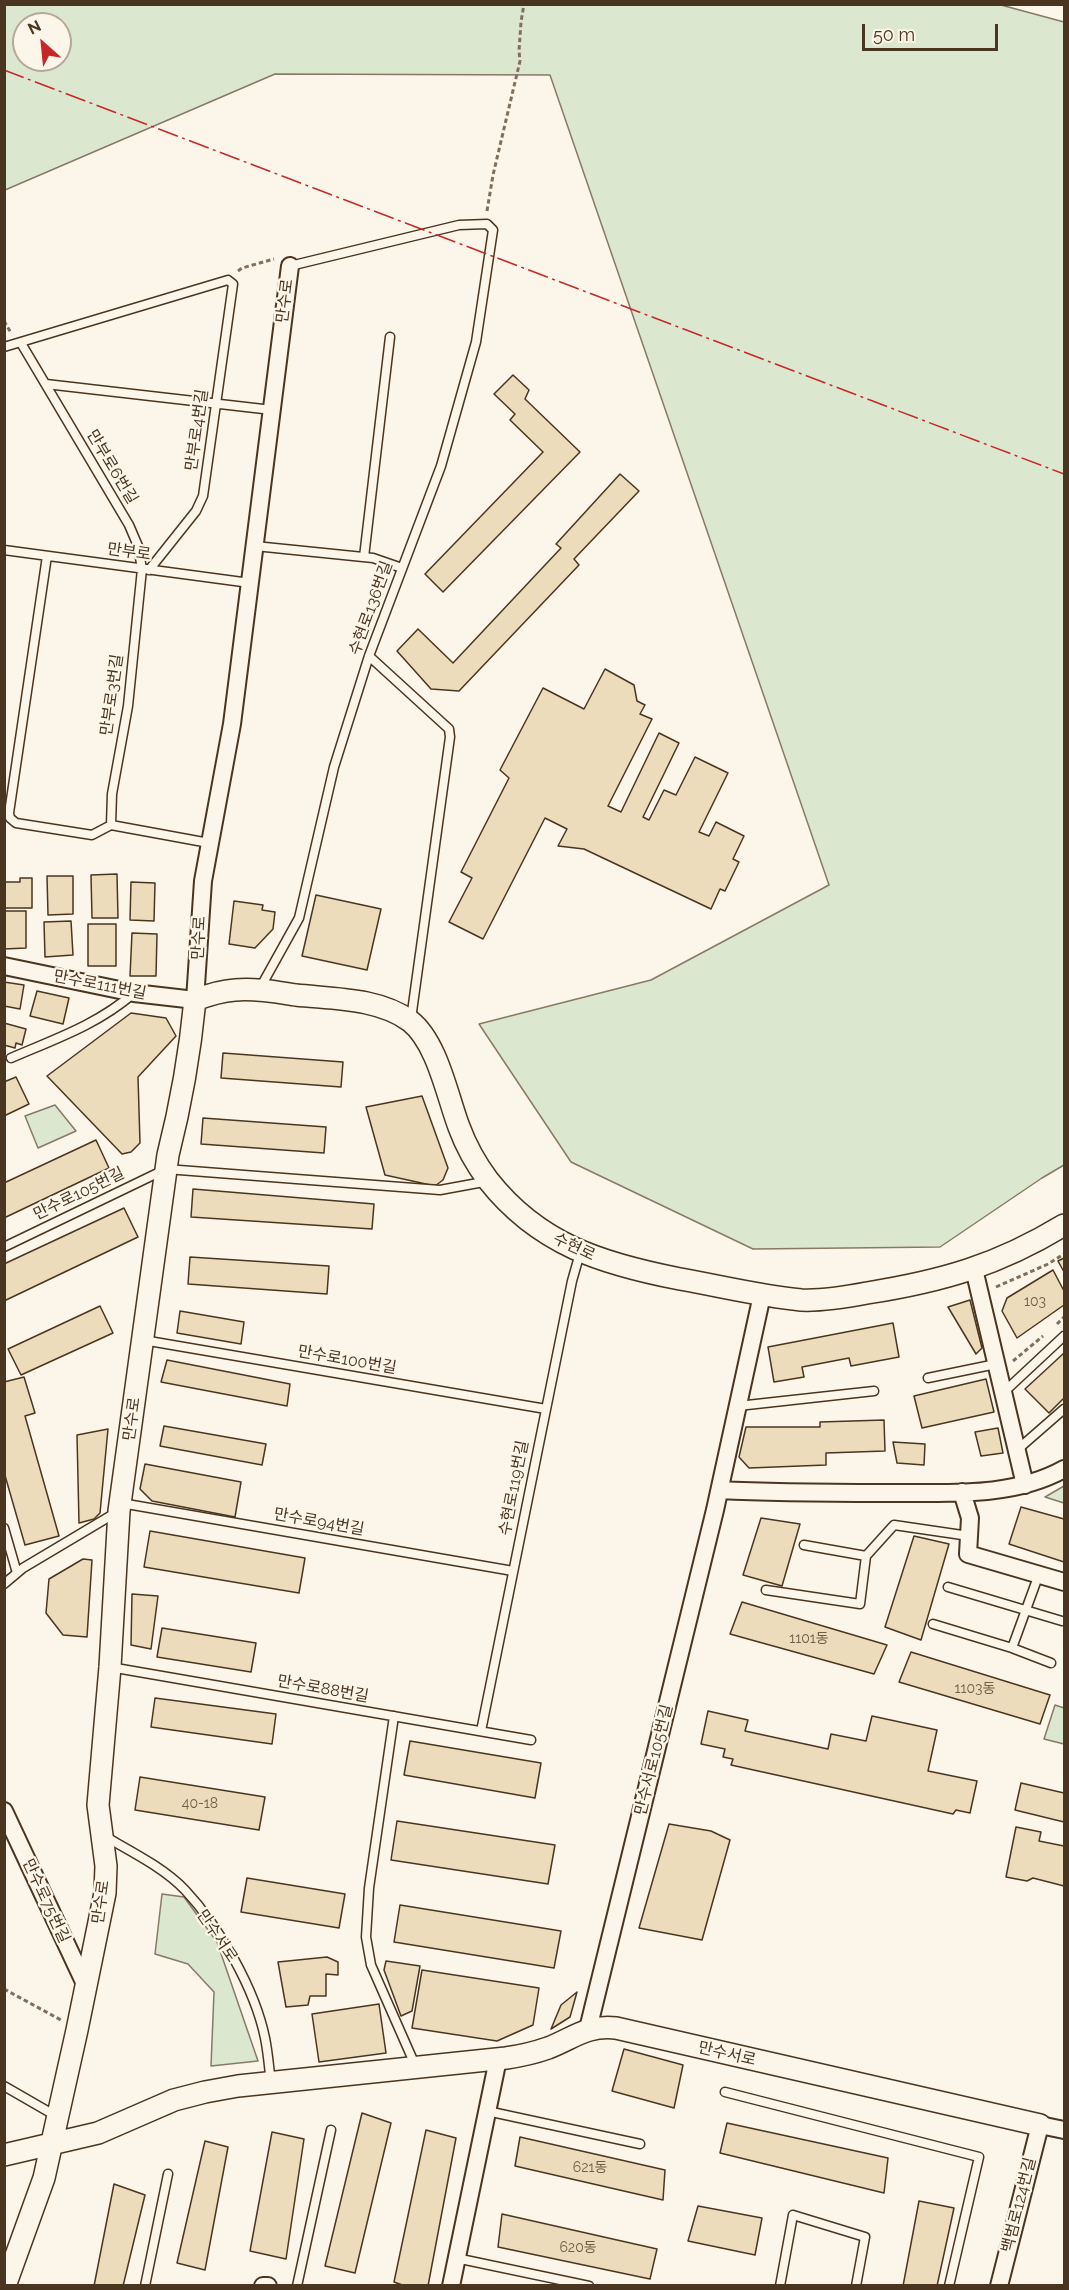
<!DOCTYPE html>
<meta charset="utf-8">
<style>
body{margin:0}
#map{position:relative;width:1069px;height:2290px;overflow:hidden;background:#fbf6e9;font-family:Raleway,sans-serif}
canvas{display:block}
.frame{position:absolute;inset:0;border:6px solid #4a3520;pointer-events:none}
.north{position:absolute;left:12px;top:12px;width:60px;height:60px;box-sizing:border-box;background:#fbf6e9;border:2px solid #b4a999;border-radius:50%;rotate:333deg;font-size:16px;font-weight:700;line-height:24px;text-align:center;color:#4a3520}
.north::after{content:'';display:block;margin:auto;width:21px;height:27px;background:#c62828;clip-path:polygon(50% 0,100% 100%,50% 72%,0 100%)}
.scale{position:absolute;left:862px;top:24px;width:136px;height:27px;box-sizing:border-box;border:3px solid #4a3520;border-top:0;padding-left:8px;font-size:18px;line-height:21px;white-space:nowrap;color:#4a3520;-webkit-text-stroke:4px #fbf6e9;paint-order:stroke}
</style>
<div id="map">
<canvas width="1069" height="2290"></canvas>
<div class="frame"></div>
<div class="north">N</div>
<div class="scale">50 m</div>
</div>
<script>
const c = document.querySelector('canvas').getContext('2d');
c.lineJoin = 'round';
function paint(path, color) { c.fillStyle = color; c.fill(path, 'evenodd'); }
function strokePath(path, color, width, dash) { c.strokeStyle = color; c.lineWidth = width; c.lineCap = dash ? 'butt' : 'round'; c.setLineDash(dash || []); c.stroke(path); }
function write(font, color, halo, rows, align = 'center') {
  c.font = font + ' Raleway,"Noto Sans KR",sans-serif'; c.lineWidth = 4.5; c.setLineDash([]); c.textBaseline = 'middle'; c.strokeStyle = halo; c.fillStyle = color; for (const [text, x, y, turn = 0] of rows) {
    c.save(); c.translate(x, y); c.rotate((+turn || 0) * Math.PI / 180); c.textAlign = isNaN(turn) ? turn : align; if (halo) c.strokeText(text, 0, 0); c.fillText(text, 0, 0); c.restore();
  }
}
const green = new Path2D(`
 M1001,5L1064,22V1165L1042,1178L940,1247L753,1249L571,1162L479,1024L651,980L829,885L550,75L275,74L5,190V5ZM24,24H60V60H24Z
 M55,1105L76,1131L38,1148L25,1116Z
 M1064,1486V1503L1045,1497Z
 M1055,1705L1064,1708V1744L1044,1739Z
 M162,1894L184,1897L217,1942L258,2061L211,2066L214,1992L188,1964L155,1954Z`);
const building = new Path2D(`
 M513,375L529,390L525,399L580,452L443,592L425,574L543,452L510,420L515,414L494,394Z
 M620,474L639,491L574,559L579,565L459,691L431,689L397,651L418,629L453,663L561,548L556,544Z
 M605,669L634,685L637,701L645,705L640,714L652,719L608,806L621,812L659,733L679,743L643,817L649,820L664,790L676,795L695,757L728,773L699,832L709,836L716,822L744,836L733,859L739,862L725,891L720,889L711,909L584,849L558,846L567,829L545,818L483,939L449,922L472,878L461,872L509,778L500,770L543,688L584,709Z
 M117,874L118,918H92L91,875Z
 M47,876H73V914L48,915Z
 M20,878H32V908H4V882H20Z
 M131,882L155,883L154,921L130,920Z
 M316,895L381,909L367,970L302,956Z
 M234,901L263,905L262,910L275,912L273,929L255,948L229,944Z
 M4,911H26V948L4,949Z
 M71,921L73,955L45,957L44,922Z
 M88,924H116V966H88Z
 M132,933L157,934L156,976H130Z
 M4,982L24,985L20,1009L4,1006Z
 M37,991L69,998L63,1024L30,1016Z
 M131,1013L166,1018L176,1036L138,1077L140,1143L131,1152L122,1154L47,1076Z
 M4,1023L26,1029L22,1045L16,1043L15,1048L4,1045Z
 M223,1053L343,1062L341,1087L221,1078Z
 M16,1077L29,1104L4,1116V1082Z
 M422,1096L448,1168L443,1180L435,1186L385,1175L366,1107Z
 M203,1118L326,1127L324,1153L201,1144Z
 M96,1140L109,1168L4,1218V1183Z
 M193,1189L374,1204L372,1229L191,1217Z
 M124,1208L138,1237L4,1301V1264Z
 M190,1257L329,1266L327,1294L188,1284Z
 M1064,1258V1272L1058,1261Z
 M1053,1270L1064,1291V1305L1017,1338L1002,1311L1007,1298Z
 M970,1300L982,1348L976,1354L948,1307Z
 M100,1306L113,1333L21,1375L8,1349Z
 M180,1311L244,1322L241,1344L177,1333Z
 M893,1323L899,1357L851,1366L849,1358L802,1367L804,1377L774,1382L768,1347Z
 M1064,1353V1398L1049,1413L1025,1389Z
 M167,1360L290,1384L287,1406L161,1382Z
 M24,1377L35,1413L25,1416L59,1536L25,1545L4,1472V1382Z
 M986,1379L994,1412L922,1428L914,1396Z
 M884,1420L885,1451L826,1453V1465L749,1468L739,1457L746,1427H820V1422Z
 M164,1426L266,1444L262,1465L160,1446Z
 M998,1428L1003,1453L981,1456L975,1432Z
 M108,1429L100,1513L94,1519L79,1523L77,1435Z
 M893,1442L925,1444L924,1465L897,1463Z
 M145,1464L241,1482L235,1517L152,1501L140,1489Z
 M1021,1507L1064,1519V1562L1009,1544Z
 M761,1518L800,1524L782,1586L743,1575Z
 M150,1531L305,1558L299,1593L144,1567Z
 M914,1536L949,1544L921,1640L885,1627Z
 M83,1559L92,1560L87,1637L63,1635L46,1613L49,1579Z
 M132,1594L158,1596L151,1649L131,1645Z
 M742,1602L887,1645L874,1674L730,1634Z
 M162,1628L256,1643L251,1672L157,1657Z
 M911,1652L1050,1695L1040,1724L899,1682Z
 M155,1698L276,1714L272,1744L151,1727Z
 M708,1711L748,1720L745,1731L828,1749L831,1734L866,1741L872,1716L937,1730L928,1771L977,1781L970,1813L956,1810L953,1814L731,1765L733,1759L723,1757L725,1749L701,1744Z
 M410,1741L541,1763L535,1798L404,1775Z
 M140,1777L265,1797L259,1830L135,1810Z
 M1021,1783L1064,1793V1822L1015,1810Z
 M397,1821L555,1845L548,1884L391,1860Z
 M669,1824L711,1831L730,1840L702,1940L639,1928Z
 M1016,1827L1041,1832L1039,1841L1064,1846V1886L1033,1878L1027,1881L1006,1877Z
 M247,1878L345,1894L339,1928L241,1912Z
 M400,1905L561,1931L554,1968L394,1942Z
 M327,1957L338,1962V1975L326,1974V1996H310L308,2005L286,2007L278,1962Z
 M386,1961L420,1966L412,2011L401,2016L384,1970Z
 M422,1970L539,1988L533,2025L497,2041L412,2028Z
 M577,1992L570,2017L551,2029L561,2005Z
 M379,2004L386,2053L319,2062L312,2014Z
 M624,2049L683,2065L674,2108L612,2091Z
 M362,2113L391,2123L355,2273L325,2266Z
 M727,2123L888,2158L884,2193L720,2153Z
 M426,2130L456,2138L428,2286H405L394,2282Z
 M272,2132L304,2139L286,2259L250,2251Z
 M520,2137L665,2170L663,2200L515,2166Z
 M205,2141L228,2147L205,2270L177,2263Z
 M114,2184L145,2195L123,2286H94Z
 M919,2201L954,2208L937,2286H903Z
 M698,2206L762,2218L755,2255L688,2241Z
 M502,2214L657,2249L650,2279L498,2247Z`);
const path = new Path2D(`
 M487,211L493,175L520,61L519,51L521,22L524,4
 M238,271L242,268L274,259
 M4,321L11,333
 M996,1287L1048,1264L1064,1254
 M1057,1324L1064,1317
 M1013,1361L1043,1336
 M4,1989L61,2020`);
const service = new Path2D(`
 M21,343L129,525L138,546L142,569L128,706L112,794L111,825
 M4,347L228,280L233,284L203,496L196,511L149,570
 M46,384L272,410
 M255,546L373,558L402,568
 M4,550L250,583
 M47,556L9,813L10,818L16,823L92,835L111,825L209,843
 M364,557L390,337
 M369,656L449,729L450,737L411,1019
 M259,990L299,918L334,767L369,656L441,466L476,342L493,230L487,224L459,225L290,266
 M11,1058C55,1039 97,1025 134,993
 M4,1247L166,1169L440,1190L489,1181
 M143,1340L546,1409
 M928,1378L996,1364
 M1004,1392L1064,1336
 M738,1406L874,1391
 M1017,1450L1064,1409
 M121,1503L513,1571
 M4,1528L17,1573
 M804,1545L866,1556
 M4,1584L23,1568L117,1512
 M948,1587L1062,1621
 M766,1590L860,1604L866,1556L894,1525L969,1536
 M933,1624L1012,1648L1039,1574
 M1012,1648L1051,1663
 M110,1667L531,1740
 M394,1716L369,1888L366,1937L371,1965L416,2067
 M481,1731L572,1281L580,1253
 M106,1837C132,1852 164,1868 185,1890C219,1926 255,1989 265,2038C268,2052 269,2068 271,2083
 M4,2086L56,2116
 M725,2092L979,2157L949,2286
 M487,2111L640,2144
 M456,2258L589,2286
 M145,2286L168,2174
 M297,2286L331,2130
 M780,2286L793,2215L865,2237L856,2286`);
const minor = new Path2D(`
 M4,966L134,993L195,1000L203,881L232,724L290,266
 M974,1269L1025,1485
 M720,1490C775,1493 830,1493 885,1493C945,1492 1010,1499 1064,1469
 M962,1492L970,1518L968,1554L1064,1582
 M4,1811L86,1986
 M588,2029L715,1510L762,1295
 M263,2286H268
 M451,2286L498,2059
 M999,2286L1040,2125L1064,2130`);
const tertiary = new Path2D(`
 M4,2155L98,2133L174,2100L205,2092L238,2086L506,2058C520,2056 534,2053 548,2048C574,2038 586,2025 616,2028L1040,2125
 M5,2286L44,2178L77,2030L105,1893L106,1866L98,1805L110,1667L119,1511L168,1155C181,1104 190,1052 195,1000C208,995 221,991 235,990C255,988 276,992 296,995C333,999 379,998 410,1021C437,1042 447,1095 459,1127C466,1146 476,1164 488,1180C539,1245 603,1264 680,1279C720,1286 760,1296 801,1300C822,1301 846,1297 867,1293C943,1281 998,1265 1064,1225`);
const power = new Path2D(`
 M4,70L1064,474`);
const numberNames = [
 ["103",1035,1302],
 ["1101동",809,1639],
 ["1103동",975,1689],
 ["40-18",200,1804],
 ["621동",590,2168],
 ["620동",578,2248]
];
const streetNames = [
 ["만수로",285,301,-83],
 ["만부로4번길",197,430,-82],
 ["만부로6번길",112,467,59],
 ["만부로",129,552,8],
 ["수현로136번길",371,608,-70],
 ["만부로3번길",112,695,-82],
 ["만수로",199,938,-87],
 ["만수로111번길",100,985,11],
 ["만수로105번길",79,1194,-26],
 ["수현로",574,1247,25],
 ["만수로100번길",347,1360,10],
 ["만수로",132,1419,-82],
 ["수현로119번길",514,1488,-79],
 ["만수로94번길",319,1522,10],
 ["만수로88번길",323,1689,10],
 ["만수서로105번길",654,1760,-76],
 ["만수로75번길",46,1901,65],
 ["만수로",101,1902,-82],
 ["만수서로",217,1936,56],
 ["만수서로",727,2054,13],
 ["백범로124번길",1019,2205,-76]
];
paint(green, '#dce7d0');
strokePath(green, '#887966', 1.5);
paint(building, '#ecdcbc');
strokePath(building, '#4a3520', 1.5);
strokePath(service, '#4a3520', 11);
strokePath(minor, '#4a3520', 20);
strokePath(tertiary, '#4a3520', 24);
strokePath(path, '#7f6f5c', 3, [4.5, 3]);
strokePath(service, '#fbf6e9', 8);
strokePath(minor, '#fbf6e9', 16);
strokePath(tertiary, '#fbf6e9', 21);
strokePath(power, '#c62828', 1.5, [21, 4.5, 3, 4.5]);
write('14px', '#725f47', null, numberNames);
write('16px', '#4a3520', '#fbf6e9', streetNames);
</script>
